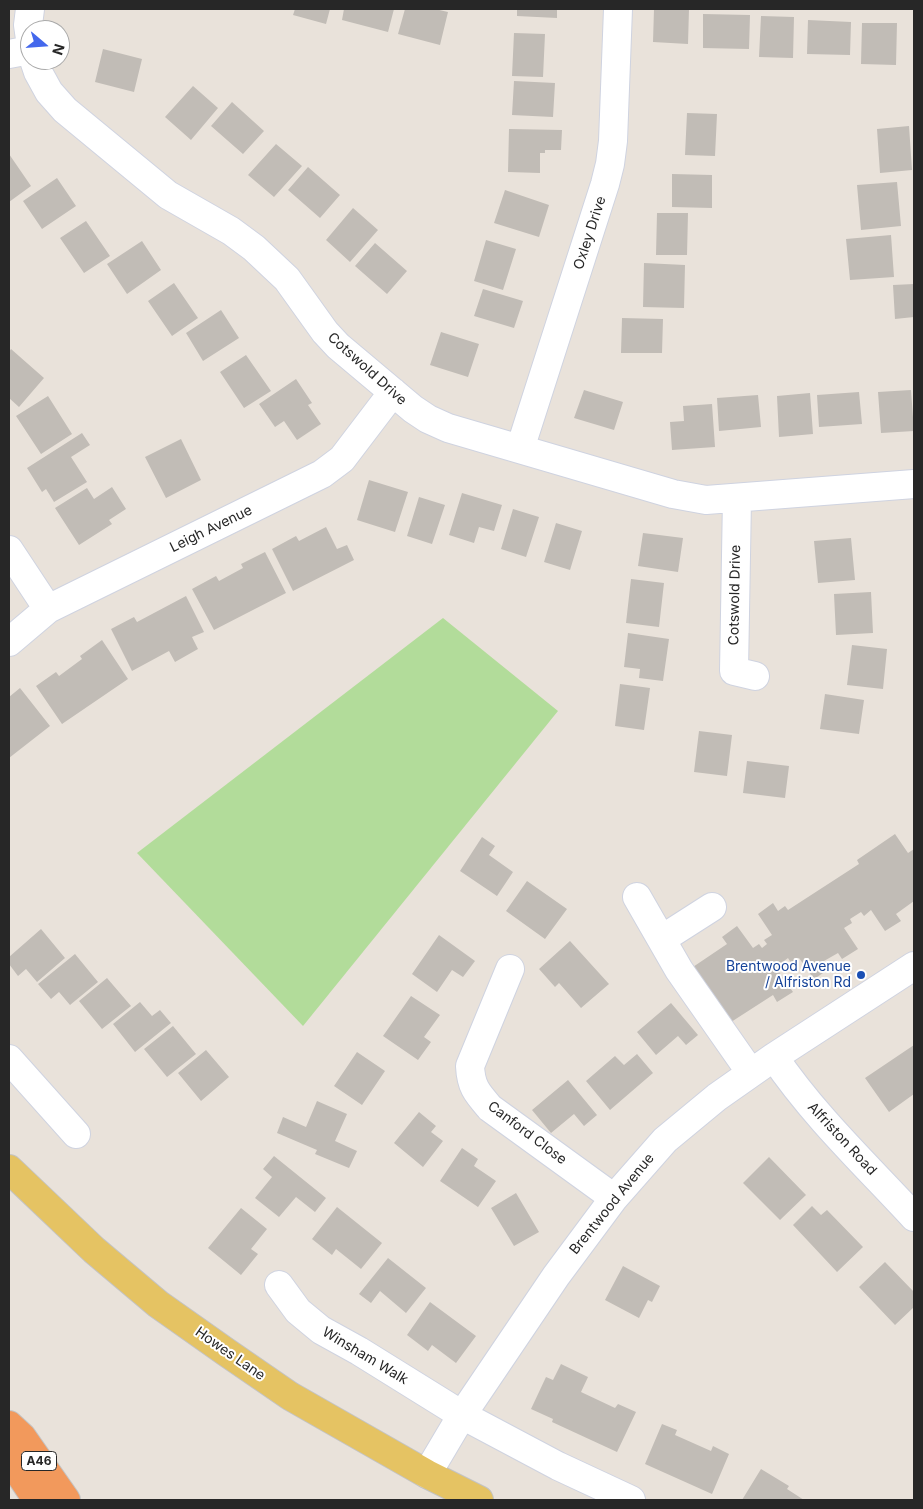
<!DOCTYPE html>
<style>
body{margin:0}
#map{position:relative;width:923px;height:1509px;overflow:hidden;background:#e9e2da;font-family:Inter,sans-serif}
canvas{display:block}
.frame{position:absolute;inset:0;border:10px solid #272727;pointer-events:none}
.north{position:absolute;left:20px;top:20px;width:50px;height:50px;box-sizing:border-box;background:#fff;border:1px solid #a9a9a9;border-radius:50%;rotate:108deg;font-size:14px;font-weight:700;line-height:20px;text-align:center;color:#272727}
.north::after{content:'';display:block;margin:auto;width:18px;height:22px;background:#4468ec;clip-path:polygon(50% 0,100% 100%,50% 72%,0 100%)}
</style>
<div id="map">
<canvas width="923" height="1509"></canvas>
<div class="frame"></div>
<div class="north">N</div>
</div>
<script>
const c = document.querySelector('canvas').getContext('2d');
c.lineJoin = 'round';
function paint(path, color) { c.fillStyle = color; c.fill(path, 'evenodd'); }
function strokePath(path, color, width, dash) { c.strokeStyle = color; c.lineWidth = width; c.lineCap = dash ? 'butt' : 'round'; c.setLineDash(dash || []); c.stroke(path); }
function write(font, color, halo, rows, align = 'center') {
  c.font = font + ' Inter,sans-serif'; c.lineWidth = 4; c.setLineDash([]); c.textBaseline = 'middle'; c.strokeStyle = halo; c.fillStyle = color; for (const [text, x, y, turn = 0] of rows) {
    c.save(); c.translate(x, y); c.rotate((+turn || 0) * Math.PI / 180); c.textAlign = isNaN(turn) ? turn : align; if (halo) c.strokeText(text, 0, 0); c.fillText(text, 0, 0); c.restore();
  }
}
const green = new Path2D(`
 M443,618L558,711L303,1026L137,853Z`);
const building = new Path2D(`
 M295,9H330L326,24L293,15Z
 M344,9H394L388,32L342,20Z
 M405,9H435L448,12L440,45L398,34Z
 M517,9H557V18L517,16Z
 M654,9H689L688,44L653,42Z
 M703,14L750,15L749,49L703,48Z
 M761,16L794,17L793,58L759,57Z
 M808,20L851,22L850,55L807,54Z
 M862,23H897L896,65L861,64Z
 M514,33L545,34L543,77L512,76Z
 M103,49L142,59L134,92L95,82Z
 M514,81L555,83L553,117L512,115Z
 M193,86L218,108L191,140L165,117Z
 M232,102L264,131L243,154L211,126Z
 M687,113L717,114L715,156L685,155Z
 M909,126L912,170L880,173L877,129Z
 M509,129L562,130L561,150H545V153H540V173L508,172Z
 M276,144L302,166L274,197L248,175Z
 M9,154L31,186L9,202Z
 M308,167L340,195L320,218L288,190Z
 M672,174L712,175V208L672,207Z
 M57,178L76,206L42,229L23,201Z
 M897,182L901,226L861,230L857,185Z
 M505,190L549,205L539,237L494,223Z
 M353,208L378,230L350,262L326,240Z
 M657,213H688L687,255H656Z
 M86,221L110,256L84,273L60,238Z
 M891,235L894,277L850,280L846,239Z
 M486,240L516,249L503,290L474,281Z
 M142,241L161,270L127,294L107,264Z
 M375,243L407,271L387,294L355,266Z
 M644,263L685,265L684,308L643,307Z
 M174,283L198,318L172,336L148,301Z
 M914,284V317L895,319L893,285Z
 M483,289L523,301L514,328L474,316Z
 M221,310L239,338L203,361L186,333Z
 M622,318L663,319L662,353H621Z
 M441,332L479,344L468,377L430,365Z
 M11,349L44,378L19,407L9,398V352Z
 M246,355L271,391L244,408L220,372Z
 M296,379L312,403L308,405L321,424L297,440L284,421L275,427L259,404Z
 M584,390L623,402L614,430L574,418Z
 M911,390L914,431L881,433L878,392Z
 M859,392L862,424L819,427L817,395Z
 M810,393L813,434L779,437L777,396Z
 M758,395L761,427L719,431L717,398Z
 M48,396L72,434L41,454L16,416Z
 M712,404L715,447L672,450L670,422L684,421L683,406Z
 M82,433L90,445L71,457L87,482L54,502L46,489L42,492L27,468Z
 M181,439L201,480L166,498L145,457Z
 M369,480L408,492L395,532L357,520Z
 M112,487L126,509L109,520L112,524L79,545L55,508L87,488L94,499Z
 M462,493L502,505L494,531L479,527L474,543L449,535Z
 M419,497L445,505L432,544L407,536Z
 M513,509L539,517L526,557L501,549Z
 M556,523L582,531L570,570L544,562Z
 M326,527L337,549L347,545L354,560L293,591L272,549L296,536L299,541Z
 M643,533L683,538L678,572L638,566Z
 M851,538L855,580L818,583L814,541Z
 M265,552L286,593L214,630L192,589L216,576L219,581L243,568L241,564Z
 M631,579L664,583L659,627L626,623Z
 M871,592L873,633L836,635L834,594Z
 M186,596L204,632L192,637L198,649L175,662L169,651L132,671L111,629L134,617L137,622Z
 M628,633L669,639L663,681L639,678L640,669L624,667Z
 M102,640L128,679L62,724L36,686L56,672L59,676L82,659L80,656Z
 M852,645L887,649L883,689L847,685Z
 M620,684L650,688L644,730L615,726Z
 M20,688L50,726L9,758V697Z
 M825,694L864,700L859,734L820,729Z
 M699,731L732,735L727,776L694,772Z
 M747,761L789,766L785,798L743,793Z
 M895,834L908,853L914,849V901L896,914L901,921L885,931L871,910L864,916L861,912L850,919L852,923L844,928L858,949L842,959L838,953L824,961L829,969L814,979L799,958L791,963L788,958L784,961L787,966L779,972L793,992L777,1002L773,995L728,1024L690,969L727,944L722,937L737,926L753,948L759,944L762,948L767,944L764,940L772,935L758,914L773,903L778,911L785,906L788,910L859,864L857,860Z
 M482,837L495,846L489,855L513,872L497,896L460,871Z
 M527,881L567,909L545,939L506,911Z
 M41,929L65,958L37,982L26,969L18,976L9,964V957Z
 M439,935L475,961L463,977L452,970L437,992L412,974Z
 M570,941L609,984L581,1008L559,983L555,987L539,969Z
 M75,954L98,982L70,1005L59,992L51,999L38,984Z
 M107,978L131,1006L102,1029L79,1001Z
 M411,996L440,1015L424,1037L431,1042L418,1060L383,1036Z
 M140,1002L152,1016L160,1010L171,1023L135,1052L113,1024Z
 M671,1003L698,1035L686,1045L678,1036L656,1055L637,1032Z
 M173,1026L196,1054L167,1077L144,1049Z
 M914,1045V1094L889,1112L865,1078Z
 M206,1050L229,1077L201,1101L178,1073Z
 M357,1052L385,1071L362,1105L334,1086Z
 M637,1054L653,1073L610,1110L586,1081L615,1056L624,1065Z
 M568,1080L597,1115L584,1126L574,1114L551,1133L532,1110Z
 M317,1101L347,1114L335,1141L357,1151L349,1168L315,1154L317,1150L277,1133L283,1117L306,1127Z
 M419,1112L436,1126L431,1132L443,1141L423,1167L394,1143Z
 M462,1148L478,1159L474,1166L496,1181L478,1207L440,1181Z
 M274,1156L326,1198L315,1212L296,1197L279,1217L255,1198L272,1177L263,1169Z
 M769,1157L806,1195L780,1220L743,1183Z
 M516,1193L539,1232L514,1246L491,1208Z
 M812,1206L821,1215L827,1210L863,1247L837,1272L793,1225Z
 M337,1207L382,1243L361,1269L336,1249L332,1255L312,1239Z
 M241,1208L267,1229L251,1249L258,1254L241,1275L208,1248Z
 M388,1258L426,1288L406,1313L380,1291L371,1303L359,1294Z
 M885,1262L914,1292V1307L895,1325L859,1287Z
 M623,1266L660,1286L652,1302L648,1300L639,1318L605,1300Z
 M430,1302L476,1336L456,1363L432,1345L428,1351L407,1335Z
 M561,1364L588,1377L581,1392L615,1408L618,1404L636,1412L617,1452L552,1422L553,1419L531,1409L546,1377L553,1380Z
 M662,1424L677,1430L675,1435L711,1451L713,1446L729,1454L712,1494L645,1464Z
 M761,1469L789,1486L787,1489L804,1500H742Z`);
const minor = new Path2D(`
 M30,39L28,25L30,9
 M9,54L30,50
 M34,60L38,72L49,92L65,110L168,195L231,231L254,248L287,279L325,332L338,346L413,409L428,419L448,428L673,494L706,500L914,484
 M520,449L605,184L610,164L613,141L618,9
 M737,498L734,671L755,676
 M9,550L48,609
 M9,642L48,609L322,474L342,459L393,392
 M637,897L679,970L751,1073
 M662,939L712,907
 M510,969L470,1066C471,1087 477,1093 490,1108L614,1198
 M774,1057C814,1116 866,1165 914,1217
 M9,1059L76,1134
 M279,1285L298,1311L321,1330L359,1351L462,1415L558,1466L631,1500
 M427,1474L462,1415L556,1276L614,1198L665,1140L717,1097L774,1057L914,966`);
const major = new Path2D(`
 M9,1169L94,1250L158,1304L226,1352L290,1396L427,1474L479,1500`);
const highway = new Path2D(`
 M9,1425L22,1437L66,1500
 M9,1458L37,1500`);
const markers = [
 [861,975,5,"#1a4fb4"]
];
const shields = [
 [39,1461,35]
];
const shieldNames = [
 ["A46",39,1461]
];
const streetNames = [
 ["Oxley Drive",590,233,-72],
 ["Cotswold Drive",367,369,42],
 ["Leigh Avenue",211,529,-26],
 ["Cotswold Drive",735,595,-89],
 ["Canford Close",527,1133,37],
 ["Alfriston Road",842,1139,47],
 ["Brentwood Avenue",612,1204,-51],
 ["Howes Lane",230,1354,35],
 ["Winsham Walk",365,1356,31]
];
const transitNames = [
 ["Brentwood Avenue",851,967],
 ["/ Alfriston Rd",851,983]
];
paint(green, '#b2dc9a');
paint(building, '#c1bcb6');
strokePath(minor, '#cfd3e0', 30);
strokePath(major, '#c3c3c3', 30);
strokePath(highway, '#c3c3c3', 30);
strokePath(minor, '#fff', 28);
strokePath(major, '#e5c363', 28);
strokePath(highway, '#f2995c', 28);
for (const [x, y, r, color] of markers) { const dot = new Path2D(); dot.arc(x, y, r, 0, 2 * Math.PI); c.fillStyle = color; c.fill(dot); strokePath(dot, '#fff', 2); }
for (const [x, y, w] of shields) { const box = new Path2D(); box.roundRect(x - w / 2, y - 9.5, w, 19, 4); c.fillStyle = '#fff'; c.fill(box); strokePath(box, '#272727', 1); }
write('bold 12px', '#272727', null, shieldNames);
write('14px', '#272727', '#fff', streetNames);
write('14px', '#164399', '#fff', transitNames, 'right');
</script>
